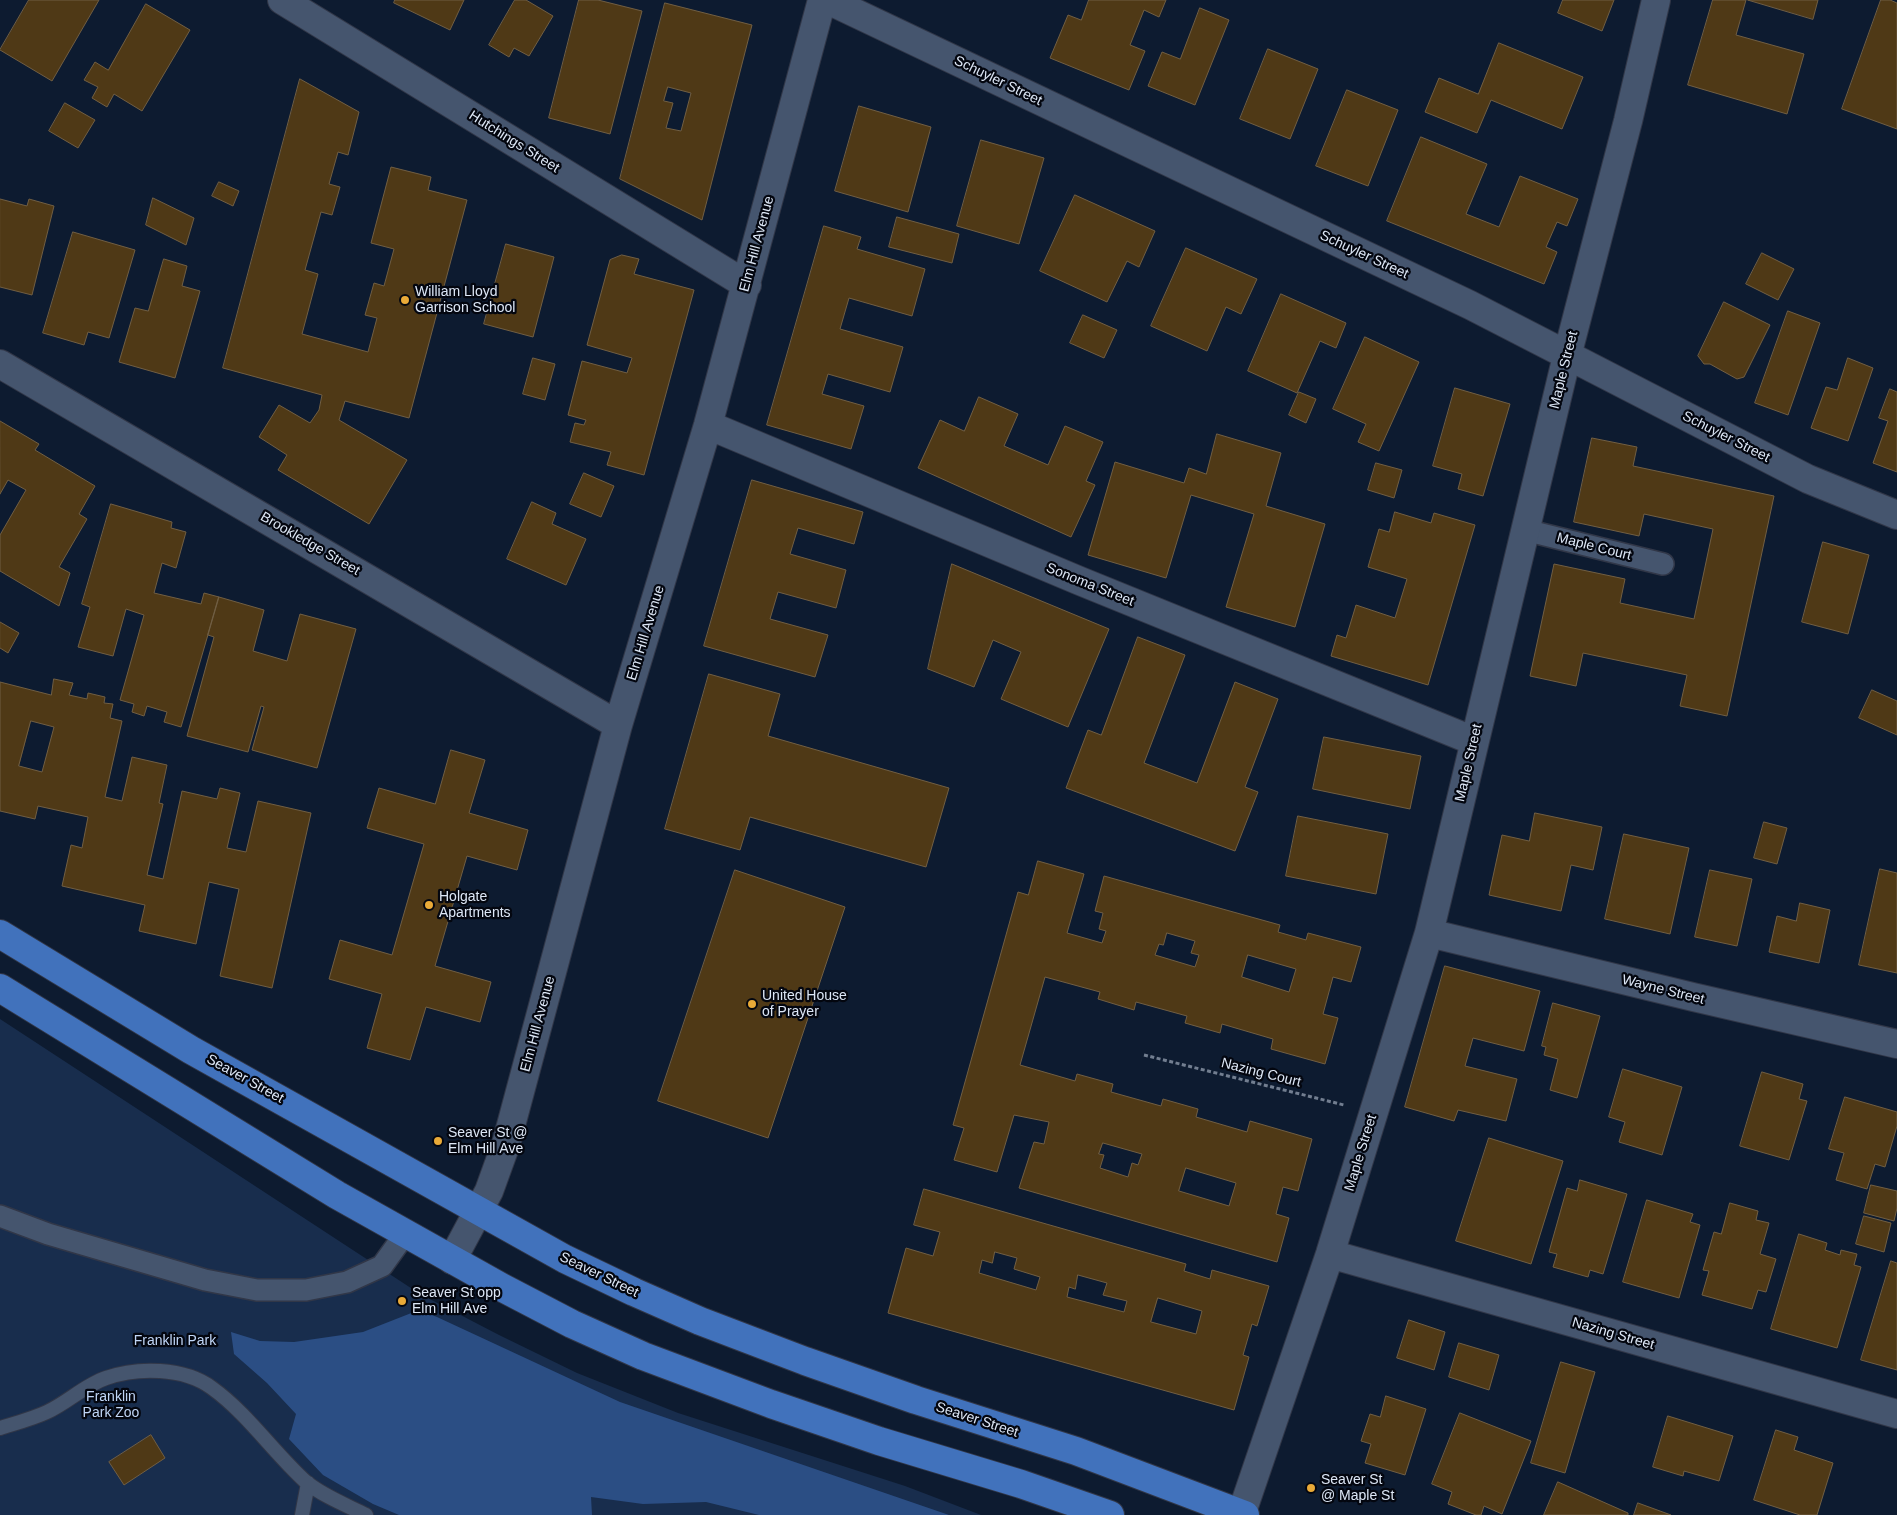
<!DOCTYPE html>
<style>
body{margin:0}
canvas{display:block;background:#0d1b30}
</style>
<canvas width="1897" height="1515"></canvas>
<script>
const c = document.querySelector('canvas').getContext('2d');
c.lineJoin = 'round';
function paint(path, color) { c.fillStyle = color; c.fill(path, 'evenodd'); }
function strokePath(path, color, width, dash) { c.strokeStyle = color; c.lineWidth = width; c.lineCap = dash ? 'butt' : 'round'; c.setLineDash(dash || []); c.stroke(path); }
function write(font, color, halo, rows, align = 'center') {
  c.font = font + ' Arial,sans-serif'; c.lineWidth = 4.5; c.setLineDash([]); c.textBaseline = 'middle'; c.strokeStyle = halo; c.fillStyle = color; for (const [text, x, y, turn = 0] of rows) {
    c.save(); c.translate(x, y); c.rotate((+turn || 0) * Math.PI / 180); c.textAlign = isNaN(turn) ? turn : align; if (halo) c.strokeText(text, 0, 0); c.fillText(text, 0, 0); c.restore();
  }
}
const green = new Path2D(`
 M0,1019L420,1294L499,1335L577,1373L678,1413L905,1486L981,1515H0Z`);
const forest = new Path2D(`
 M419,1310L437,1317L620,1402L949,1515H759L706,1502L643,1504L591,1497L592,1515H399L373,1504L323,1475L289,1439L296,1414L267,1383L234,1354L231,1332L260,1341L294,1342L363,1332Z`);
const building = new Path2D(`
 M29,0H99L52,81L0,50Z
 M395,0H464L450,30L394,3Z
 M515,0H526L553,16L529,56L514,48L509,57L489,45Z
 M579,0H598L642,11L610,134L549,118Z
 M1089,0H1166L1159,17L1144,10L1130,45L1145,51L1129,90L1050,58L1068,15L1081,20Z
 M1563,0H1614L1602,31L1558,13Z
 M1713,0H1746L1736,35L1804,54L1787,114L1688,85Z
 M1748,0H1818L1813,19Z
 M1881,0H1890L1897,3V129L1842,109Z
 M665,3L752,25L702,220L620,179ZM668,87L691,93L681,131L666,128L673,103L664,101Z
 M146,4L190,30L142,111L114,94L107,107L92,98L98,87L84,80L95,62L108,70Z
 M1200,8L1229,20L1195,105L1148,86L1162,52L1180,59Z
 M1499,43L1583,77L1562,129L1491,100L1477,133L1425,112L1439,78L1478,94Z
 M1268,49L1318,69L1290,139L1240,119Z
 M300,79L359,112L348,155L338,152L329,184L340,187L332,215L321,212L305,270L318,274L302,334L368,352L377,318L365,315L374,283L384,286L394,249L371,243L391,167L431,177L428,190L467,200L409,418L345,401L339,420L407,460L369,524L278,470L287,455L259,437L279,405L310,423L319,410L322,395L223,368Z
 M1347,90L1398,110L1368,186L1316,166Z
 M65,103L95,120L78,148L49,131Z
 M859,106L931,127L908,212L835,191Z
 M1421,137L1487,164L1466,214L1499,227L1520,176L1578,199L1567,226L1557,222L1546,247L1557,252L1544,284L1387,221Z
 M981,140L1044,158L1019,244L957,226Z
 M219,182L239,191L233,206L212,196Z
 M1075,195L1155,231L1139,267L1127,261L1107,302L1040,271Z
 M153,198L194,218L186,245L146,225Z
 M0,199L27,206L29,199L54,206L32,295L0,287Z
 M897,217L959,234L952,263L889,247Z
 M824,226L861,237L857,249L925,269L912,316L849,298L840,329L903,347L890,392L828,374L822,394L864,406L851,449L767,425Z
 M73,232L135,250L109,338L88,332L84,345L43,333Z
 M506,244L554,257L533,337L484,324Z
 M1186,248L1257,279L1241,314L1226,307L1207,351L1151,326Z
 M1762,253L1794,269L1778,300L1746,284Z
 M622,255L639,259L634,274L694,290L644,475L607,465L611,452L570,442L575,423L584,425L586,420L568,415L582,361L627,373L632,358L587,345L610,260Z
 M164,259L187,266L182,286L200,291L175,378L119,362L135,308L148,311Z
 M1281,294L1346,323L1336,348L1320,341L1297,393L1248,371Z
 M1724,302L1770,325L1744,377L1737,379L1710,364H1704L1698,356Z
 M1788,311L1820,323L1788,415L1755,403Z
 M1083,315L1117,330L1104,358L1070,343Z
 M1365,337L1419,362L1379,451L1358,442L1366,424L1333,409Z
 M533,358L555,364L545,400L523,394Z
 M1848,358L1873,368L1848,441L1811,428L1826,387L1837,390Z
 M1455,388L1510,404L1483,496L1458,489L1462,474L1433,466Z
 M1890,389L1897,392V472L1873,463L1888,421L1879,418Z
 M1299,392L1316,399L1306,423L1289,415Z
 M979,397L1018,414L1004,446L1048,465L1065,426L1103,442L1086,481L1095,485L1071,537L918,468L940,420L964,431Z
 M0,421L39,444L35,450L95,486L79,514L87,519L59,567L70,573L59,606L0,571V535L26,490L8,480L0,494Z
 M1217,434L1281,453L1266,506L1325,524L1295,627L1226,607L1254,514L1191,495L1166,578L1088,555L1115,462L1184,483L1189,468L1206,474Z
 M1592,438L1637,447L1633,466L1774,496L1727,716L1680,706L1687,675L1583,653L1576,686L1530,676L1554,564L1625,579L1620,603L1694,619L1713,529L1644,514L1639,536L1574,522Z
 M1376,463L1402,470L1394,498L1368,490Z
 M584,473L614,486L601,517L570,504Z
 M752,480L863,512L854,544L798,528L790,554L846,570L836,608L778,592L770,619L828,635L815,677L704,646Z
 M532,502L556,513L552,524L586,539L566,585L507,559Z
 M111,504L172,522L171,528L186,532L176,568L162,563L154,593L201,604L204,593L219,597L181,727L164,722L167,712L147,706L144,716L132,712L134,704L120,700L144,615L126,609L113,656L78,647L90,607L82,604Z
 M1395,512L1431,523L1434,513L1475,525L1428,685L1331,656L1337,635L1346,638L1356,605L1395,618L1407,579L1368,567L1379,529L1389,532Z
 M1823,542L1869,555L1848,634L1802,622Z
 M952,564L1109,629L1068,727L1001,699L1021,652L993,640L974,687L928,669Z
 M219,597L264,610L253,651L287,661L300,614L356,629L317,768L252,750L264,707L261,706L248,752L187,736L214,637L208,635Z
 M0,622L19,633L8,653L0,648Z
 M1138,637L1185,655L1144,763L1197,783L1235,682L1278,699L1245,787L1258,792L1235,851L1066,788L1088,730L1101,735Z
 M709,674L780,694L768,736L949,788L926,867L750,817L740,850L665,829Z
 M54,679L73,683L69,695L87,699L88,693L105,697L104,703L113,704L110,718L122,721L105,797L122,801L132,757L167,765L159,803L163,804L147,875L163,879L182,791L217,799L220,788L240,793L227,848L246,852L258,801L311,813L272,988L220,976L239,889L209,882L196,944L139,931L145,905L62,886L71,845L82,848L88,817L38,806L35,819L0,811V682L51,695ZM31,721L54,727L42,772L19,766Z
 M1872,690L1897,701V735L1859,718Z
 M1324,737L1421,756L1410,809L1313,789Z
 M451,750L485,760L469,813L528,830L517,870L467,856L435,966L491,982L480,1022L426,1007L410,1060L367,1048L382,994L329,979L340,940L392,955L424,844L367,828L379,788L435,804Z
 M1535,813L1602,827L1593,870L1571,865L1561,911L1489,895L1502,835L1529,841Z
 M1298,816L1388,834L1376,894L1286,876Z
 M1764,822L1787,828L1777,864L1754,858Z
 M1624,834L1689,848L1670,934L1605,919Z
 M1038,861L1084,874L1067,933L1102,943L1106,931L1099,929L1103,913L1095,911L1104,876L1280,925L1278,932L1306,940L1308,933L1361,947L1351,982L1333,977L1323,1014L1338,1018L1325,1064L1271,1049L1273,1039L1222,1024L1220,1033L1185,1023L1187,1016L1136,1002L1134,1010L1098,999L1100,992L1045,977L1020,1065L1075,1081L1077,1074L1113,1084L1111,1092L1161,1106L1163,1099L1198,1109L1196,1117L1247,1132L1250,1121L1312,1139L1298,1191L1283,1187L1276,1214L1289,1218L1277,1262L1019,1188L1034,1142L1044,1144L1049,1122L1014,1115L997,1172L954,1160L964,1128L953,1125L1018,892L1028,895ZM1167,933L1195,941L1191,953L1199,955L1195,967L1155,955L1159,944L1163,945ZM1248,955L1296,969L1289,992L1242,977ZM1103,1143L1142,1154L1138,1165L1132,1163L1128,1177L1100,1168L1104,1155L1099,1154ZM1186,1168L1236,1183L1229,1206L1179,1191Z
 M1880,869L1897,873V973L1859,965Z
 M735,870L845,907L768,1138L658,1101Z
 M1710,870L1752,879L1737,946L1695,937Z
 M1800,903L1830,910L1819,963L1769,952L1777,916L1796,921Z
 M1445,966L1540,991L1524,1051L1473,1038L1465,1066L1517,1079L1506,1121L1458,1110L1454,1121L1405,1107Z
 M1553,1003L1600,1016L1577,1098L1550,1090L1558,1059L1544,1055L1546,1047L1542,1046Z
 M1623,1069L1682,1087L1662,1155L1619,1142L1625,1122L1609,1117Z
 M1762,1072L1803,1084L1799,1099L1807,1101L1789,1160L1740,1146Z
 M1845,1097L1897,1112V1126L1885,1167L1875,1164L1867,1189L1836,1180L1844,1153L1829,1149Z
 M1489,1138L1563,1161L1531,1264L1456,1241Z
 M1580,1180L1627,1194L1603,1274L1590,1270L1588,1277L1553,1267L1557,1254L1549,1252L1567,1188L1577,1191Z
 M1871,1185L1897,1191V1208L1894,1221L1864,1213Z
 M924,1189L1186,1264L1184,1271L1210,1279L1212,1270L1269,1286L1257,1326L1252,1324L1243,1355L1249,1357L1234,1410L888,1313L906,1248L933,1256L940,1232L914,1225ZM995,1252L1017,1258L1014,1269L1040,1277L1036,1290L979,1273L982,1260L992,1263ZM1078,1275L1107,1283L1103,1295L1127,1301L1124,1312L1067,1297L1069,1287L1075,1289ZM1158,1298L1202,1311L1196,1334L1151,1322Z
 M1647,1200L1693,1214L1690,1222L1700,1225L1679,1298L1623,1282Z
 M1730,1203L1758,1211L1756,1220L1769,1223L1760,1254L1776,1259L1766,1292L1758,1290L1752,1309L1702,1295L1709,1271L1703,1270L1714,1232L1721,1234Z
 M1864,1216L1891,1223L1884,1252L1856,1244Z
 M1799,1234L1827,1243L1825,1250L1840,1255L1841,1250L1857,1254L1854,1265L1861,1267L1837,1348L1771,1329Z
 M1891,1261L1897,1263V1370L1861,1360Z
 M1409,1320L1445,1332L1434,1370L1397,1358Z
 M1459,1343L1499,1355L1489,1390L1449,1377Z
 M1561,1362L1595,1372L1565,1473L1531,1463Z
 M1386,1396L1426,1409L1405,1475L1365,1463L1371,1444L1361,1441L1370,1414L1380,1417Z
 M1460,1413L1531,1441L1502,1514L1484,1506L1481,1515H1476L1448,1504L1452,1492L1432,1484Z
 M1668,1416L1733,1436L1719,1481L1684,1471L1683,1476L1653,1467Z
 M1776,1430L1798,1437L1794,1450L1833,1463L1817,1515H1800L1754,1500Z
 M151,1435L165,1458L124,1485L109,1462Z
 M1558,1482L1628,1513V1515H1544Z
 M1638,1503L1671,1515H1634Z`);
const path = new Path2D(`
 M1144,1055L1344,1105`);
const service = new Path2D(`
 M0,1428C16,1423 32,1419 47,1412C67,1403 85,1385 106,1378C137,1367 184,1367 212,1388C248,1414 273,1452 306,1482C323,1496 346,1505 366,1515
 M302,1515L308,1483`);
const pedestrian = new Path2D(`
 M1525,530L1663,564
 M0,1216L48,1234L205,1280L257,1290H306L347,1282L382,1266L405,1234`);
const minor = new Path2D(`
 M282,0L747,285
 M828,0L1470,305L1808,479L1897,515
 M0,364L618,725
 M708,425L1080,581L1474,741
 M1429,933L1693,997L1897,1044
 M1330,1254L1897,1414
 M452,1260L489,1191L506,1144L618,725L708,425L822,0
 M1241,1515L1330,1254L1429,933L1567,356L1628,121L1656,0`);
const primary = new Path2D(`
 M0,934L191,1050L565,1259L634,1292L700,1321L805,1361L916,1400L1076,1451L1245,1515
 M0,988L337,1195L503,1288L572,1324L643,1356L771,1404L879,1441L1021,1484L1110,1515`);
const markers = [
 [405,300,5,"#e9aa38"],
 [429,905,5,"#e9aa38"],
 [752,1004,5,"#e9aa38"],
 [438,1141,5,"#e9aa38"],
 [402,1301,5,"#e9aa38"],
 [1311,1488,5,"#e9aa38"]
];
const streetNames = [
 ["Schuyler Street",998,81,26],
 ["Hutchings Street",514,142,32],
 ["Elm Hill Avenue",757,244,-75],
 ["Schuyler Street",1364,255,25],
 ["Maple Street",1564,370,-76],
 ["Schuyler Street",1726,437,27],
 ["Brookledge Street",310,544,30],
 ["Maple Court",1594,547,14],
 ["Sonoma Street",1090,585,22],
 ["Elm Hill Avenue",646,633,-73],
 ["Maple Street",1469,763,-77],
 ["Wayne Street",1663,990,14],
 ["Elm Hill Avenue",538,1024,-75],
 ["Nazing Court",1261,1073,14],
 ["Seaver Street",245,1079,29],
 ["Maple Street",1361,1153,-73],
 ["Seaver Street",599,1275,26],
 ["Nazing Street",1613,1334,16],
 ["Seaver Street",977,1420,18]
];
const poiNames = [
 ["William Lloyd",415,292],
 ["Garrison School",415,308],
 ["Holgate",439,897],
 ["Apartments",439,913],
 ["United House",762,996],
 ["of Prayer",762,1012],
 ["Seaver St @",448,1133],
 ["Elm Hill Ave",448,1149],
 ["Seaver St opp",412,1293],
 ["Elm Hill Ave",412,1309],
 ["Seaver St",1321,1480],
 ["@ Maple St",1321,1496]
];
const parkNames = [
 ["Franklin Park",175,1341],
 ["Franklin",111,1397],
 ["Park Zoo",111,1413]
];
paint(green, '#182d4d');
paint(forest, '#2b4e84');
paint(building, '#4f3916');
strokePath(building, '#705e43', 1);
strokePath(service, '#313748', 16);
strokePath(pedestrian, '#313748', 24);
strokePath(minor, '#313748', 30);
strokePath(primary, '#313748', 30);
strokePath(path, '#727e90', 3, [4, 2.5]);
strokePath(service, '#45556e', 14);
strokePath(pedestrian, '#45556e', 21);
strokePath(minor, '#45556e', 28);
strokePath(primary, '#4172bc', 28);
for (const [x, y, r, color] of markers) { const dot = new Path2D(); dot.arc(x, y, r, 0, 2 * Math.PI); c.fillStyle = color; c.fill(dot); strokePath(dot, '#03060f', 2); }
write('14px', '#dde7f6', '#03060f', streetNames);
write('14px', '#dde7f6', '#03060f', poiNames, 'left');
write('14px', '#c0d6f7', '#03060f', parkNames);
</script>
